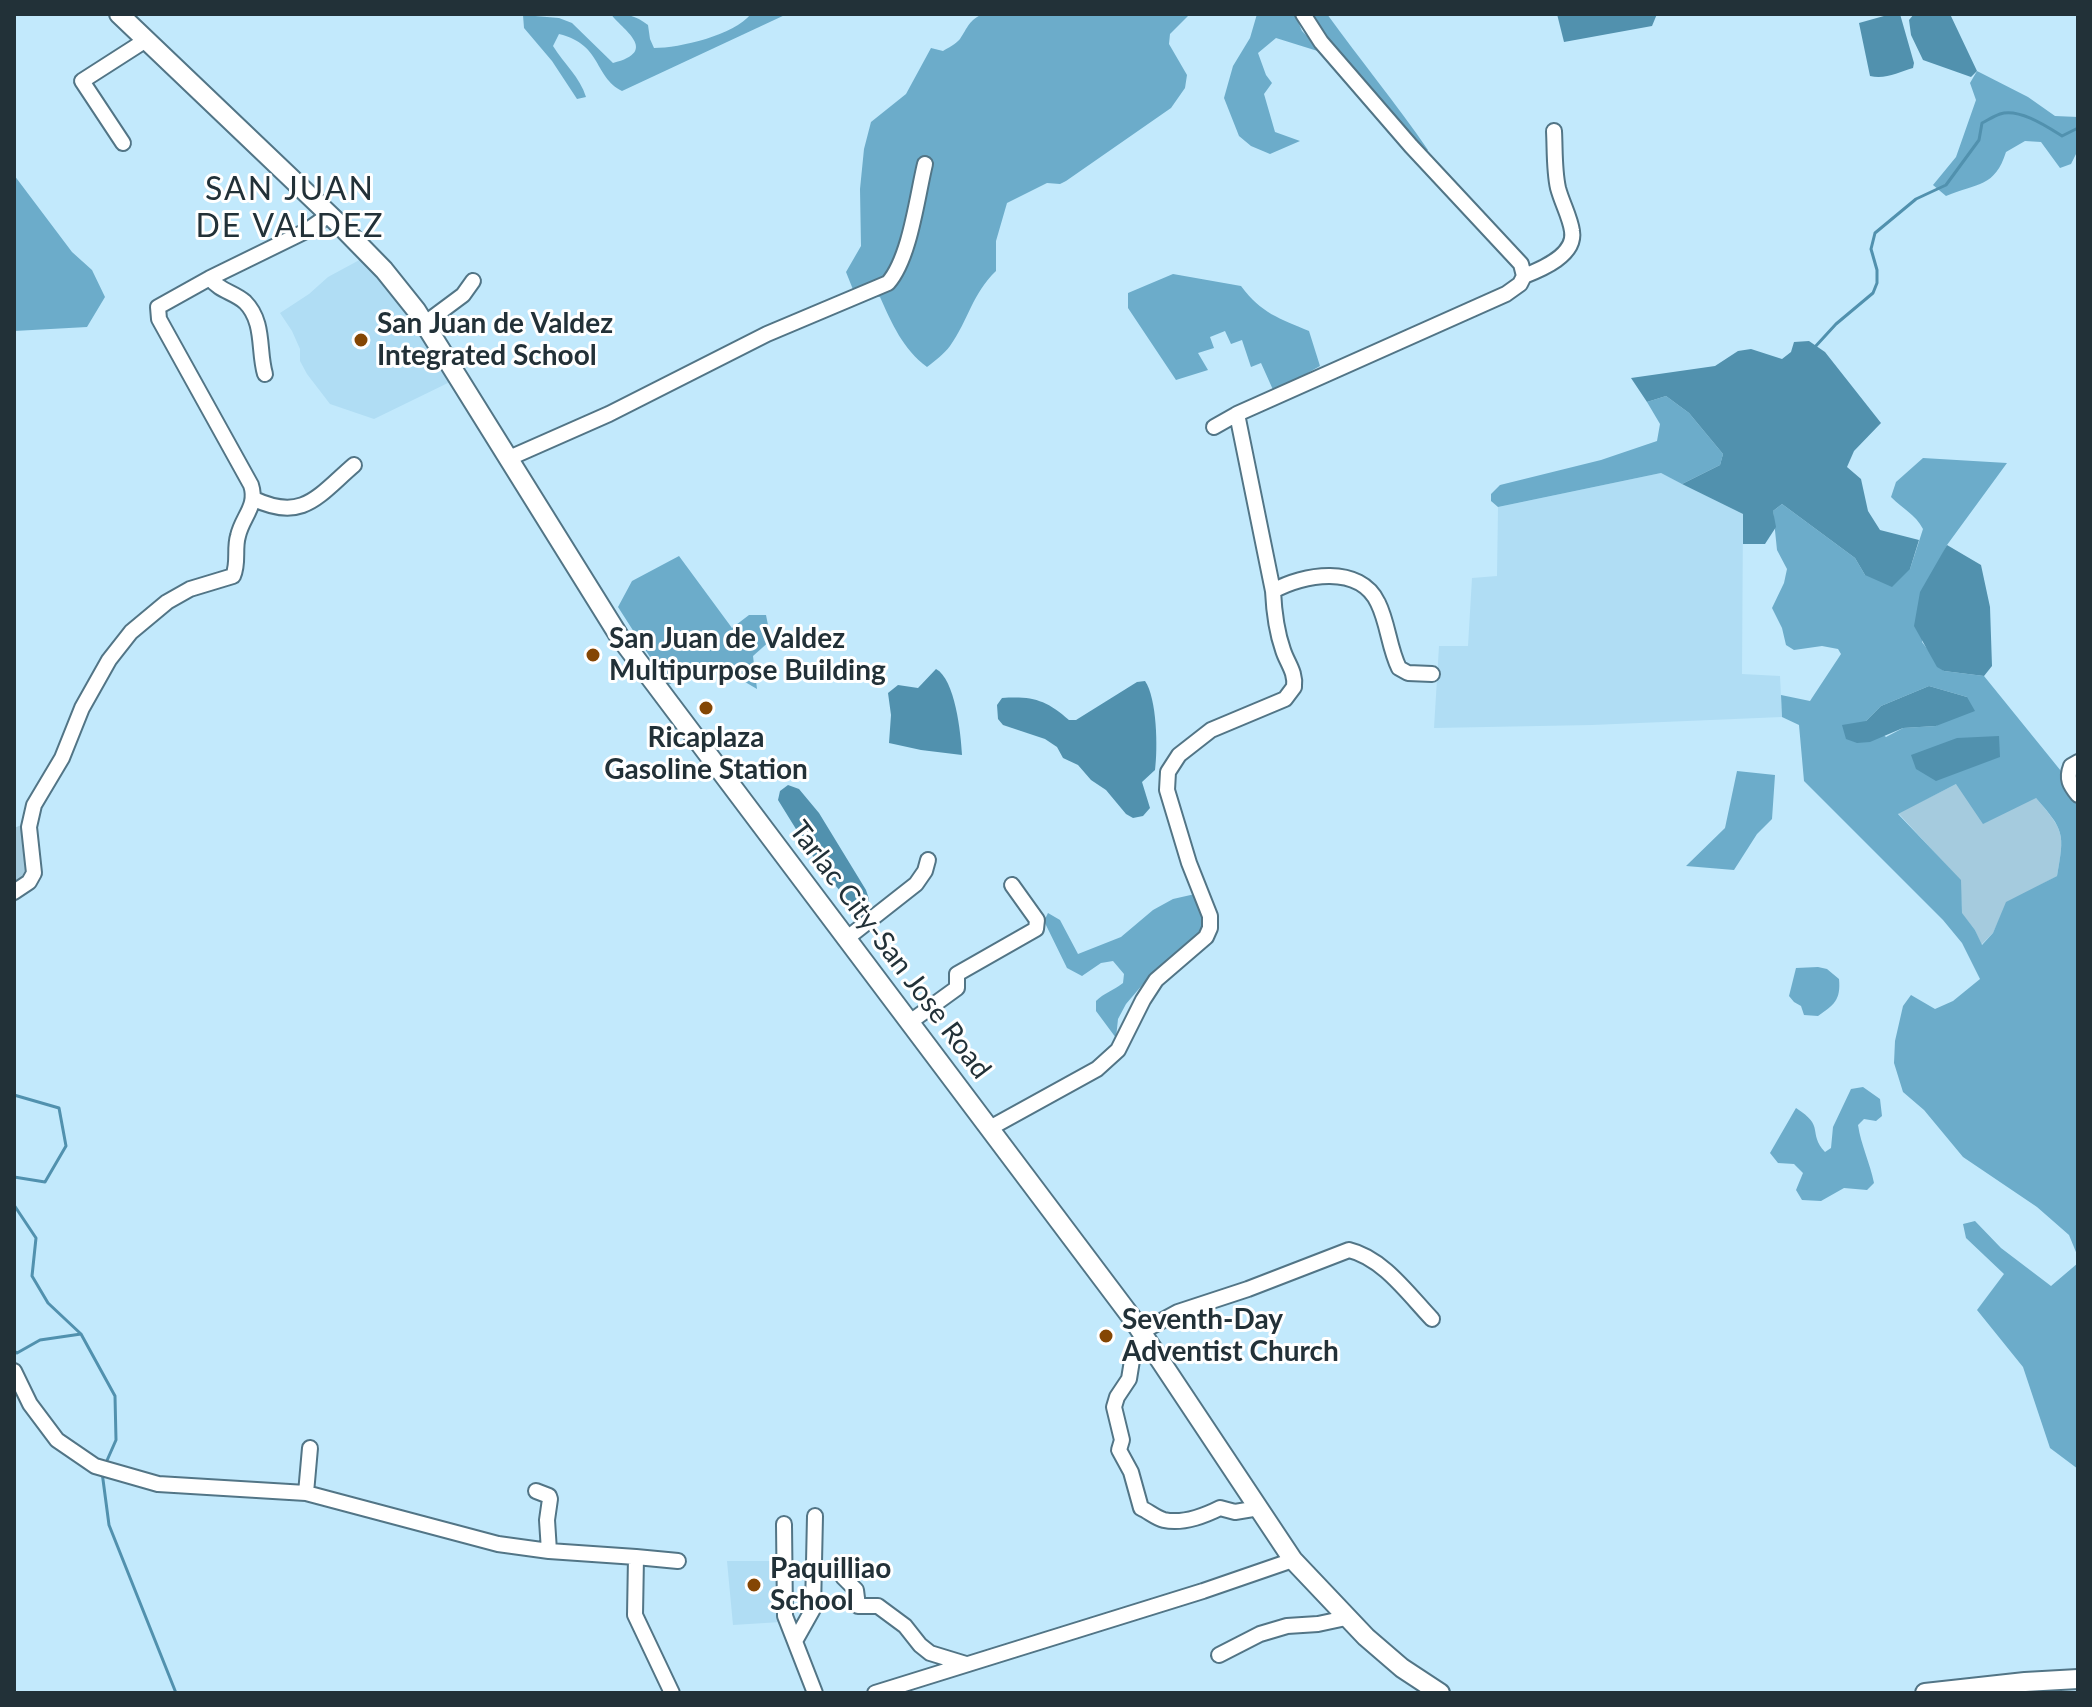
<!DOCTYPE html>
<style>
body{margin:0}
#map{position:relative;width:2092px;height:1707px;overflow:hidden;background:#c2e9fc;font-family:Lato,sans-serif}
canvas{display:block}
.frame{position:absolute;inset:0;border:16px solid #223138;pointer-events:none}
</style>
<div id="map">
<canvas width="2092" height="1707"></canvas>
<div class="frame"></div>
</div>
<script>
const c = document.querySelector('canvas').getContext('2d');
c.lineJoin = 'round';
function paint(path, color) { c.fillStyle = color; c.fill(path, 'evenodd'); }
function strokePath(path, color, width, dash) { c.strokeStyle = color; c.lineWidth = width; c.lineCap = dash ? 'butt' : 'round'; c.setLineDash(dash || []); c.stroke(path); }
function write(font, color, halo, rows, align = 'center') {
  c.font = font + ' Lato,sans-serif'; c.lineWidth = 6; c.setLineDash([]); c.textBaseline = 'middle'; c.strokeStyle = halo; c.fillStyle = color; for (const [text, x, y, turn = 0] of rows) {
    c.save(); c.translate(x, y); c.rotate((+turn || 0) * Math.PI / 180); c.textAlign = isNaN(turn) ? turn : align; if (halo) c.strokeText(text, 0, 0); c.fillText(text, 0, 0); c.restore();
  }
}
const built = new Path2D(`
 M365,257L393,289L452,381L374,419L330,404L307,374L300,361V349L292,331L280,313L309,294L328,277Z
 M1661,473L1743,514L1742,674L1780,676L1782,717L1592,725L1434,728L1439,646H1468L1472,578L1497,576L1498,507Z
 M727,1561H779L781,1622L733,1625Z`);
const green = new Path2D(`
 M1956,784L2036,798C2064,831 2065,833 2057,876L2007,903L1993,933L1981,945L1975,930L1962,914L1960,880L1898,813Z
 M24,824L31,867L19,885L14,887V828Z`);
const forest = new Path2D(`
 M611,14C627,14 635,15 648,25L650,39L654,48C680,48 734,35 751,14H787L622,91C593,76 603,45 559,34L553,46C564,64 580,77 586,97L577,99L552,61L524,28L523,15L559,18L572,23L613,63C661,51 621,29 611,14Z
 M983,14H1190L1170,34L1169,44L1187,75L1185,88L1171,108L1066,181L1060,184L1047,183L1007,203L996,241V271C972,294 969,319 950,346C944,354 935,361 927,367C903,349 892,324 880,297L854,292L846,272L861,246L860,189L864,149L871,122L906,94L931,48L943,51C948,48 956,44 960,39C968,27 969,20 983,14Z
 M1257,14H1295L1302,31L1324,53L1276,38L1258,53L1266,75L1272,83L1264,94L1275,132L1300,141L1270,154L1251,146L1239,136L1224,98L1233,66L1250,38Z
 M1308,14H1327C1360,60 1396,103 1428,150L1421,154L1371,96Z
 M1977,71L2028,97L2055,116L2078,117V150L2071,164L2060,168L2041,142L2025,141L2006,152C1995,187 1978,183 1946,196L1933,185L1956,157L1976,100L1970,83Z
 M14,175L72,252L92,270L105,297L87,327L14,331Z
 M1173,274L1241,286C1262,314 1279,318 1309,331L1320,366L1274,392L1261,363L1251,367L1242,340L1231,344L1225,331L1210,337L1214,348L1198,353L1208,370L1176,380L1128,308V293Z
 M1666,396L1689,413L1723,454L1720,465L1682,484L1661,473L1498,507L1491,501V494L1500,485L1601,460L1657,441L1660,424L1647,402Z
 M1923,458L2007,463L1947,545L1937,566L1922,642L1944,671L1984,676L2078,792V1257L2069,1235L2037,1207L1963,1157L1924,1110L1903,1092L1894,1063L1895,1041L1903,1006L1911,995L1935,1009L1953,1001L1980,979L1962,943L1943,920L1804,781L1799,725L1782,717L1781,695L1810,701L1841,654L1838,649L1822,646L1794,650L1786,645L1782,628L1772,608L1784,583L1787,569L1777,550L1773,511L1782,504L1855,558L1865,575L1910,569L1923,529C1915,514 1903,509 1891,497L1896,482ZM1929,686L1967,697L1936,726L1903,728L1886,737L1866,721L1881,706ZM1956,784L1983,824L2036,798C2064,830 2065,833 2057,876L2006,902L1993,933L1982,945L1975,930L1962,913L1961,880L1898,814Z
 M679,556L732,628L749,615H766L771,640L753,656L757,689L711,662L668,685L618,607L632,581Z
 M1737,771L1775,775L1772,819L1757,834L1734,870L1686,866L1725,828Z
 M1195,894L1203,916L1201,929L1194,940L1155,970L1126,1004L1118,1019L1116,1038L1096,1011V1001C1104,993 1114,990 1123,983L1124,974L1113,961L1101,963L1082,976L1067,968L1044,921L1048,913L1060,920L1078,954L1121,937L1153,910L1173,899Z
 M1818,967L1827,969L1839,979C1841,1000 1834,1005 1818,1016L1804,1015L1801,1006L1794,1002L1789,996L1796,968Z
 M1863,1087L1880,1099L1882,1116L1876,1121L1864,1119L1858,1125C1861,1145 1870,1163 1874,1183L1867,1190L1844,1188L1821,1201L1802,1200L1796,1190L1803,1173L1794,1164L1778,1163L1770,1153L1796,1108C1826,1127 1807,1132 1825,1152L1831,1148L1833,1127L1851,1089Z
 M1975,1221L2001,1248L2051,1286L2078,1263V1469L2050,1448L2023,1367L1977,1310L2004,1274L1966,1238L1963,1224Z`);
const water = new Path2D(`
 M1557,14H1657L1652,26L1564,42Z
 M1891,14H1900L1914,63L1913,68C1899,72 1885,80 1870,76L1859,23Z
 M1914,14H1950L1977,71L1971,77L1923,60L1911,35L1909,20Z
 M1809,341L1825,352L1881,423L1854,451L1847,467L1861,479L1868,511L1880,530L1919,540L1910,569L1892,587L1865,575L1855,558L1782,504L1773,511L1776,527L1765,544H1743V514L1682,484L1720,465L1723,454L1689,413L1666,396L1647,402L1631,378L1715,366L1738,351L1751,349L1782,359L1791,352L1794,342Z
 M1947,545L1981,565L1990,607L1992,666L1984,676L1944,671L1937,667L1914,626L1920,592Z
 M936,669C955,679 961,733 962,755L921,750L889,743L891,715L888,693L898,685L918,688Z
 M1145,681C1157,698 1158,749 1155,770L1142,782L1150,808L1143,816L1133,818L1126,814L1106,790L1091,780L1078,765L1063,758L1057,747L1045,739L1003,725L998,719L997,705L1002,698C1033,696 1046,700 1069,720H1076L1137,682Z
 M1929,686L1967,697L1975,711L1936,726L1903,728L1870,742L1857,743L1846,739L1842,725L1866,721L1881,706Z
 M1999,736L2000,757L1936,781L1916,769L1911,755L1957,738Z
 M788,785L799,789L819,813L866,890L869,899L866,906L854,908L817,863L778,800L780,791Z`);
const stream = new Path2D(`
 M1814,348L1836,324L1873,293L1877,283V270L1871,249L1875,233L1916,199L1946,185L1979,140L1982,123C1988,120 1994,116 2000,114C2019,108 2046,126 2062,136L2078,128
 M14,1095L59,1108L66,1146L45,1182L14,1177
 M14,1205L36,1238L32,1276L48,1303L81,1334L115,1396L116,1440L105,1465
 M14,1351L17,1353L40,1340L81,1334
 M102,1472L109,1525L176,1693`);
const minor = new Path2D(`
 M123,143L82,81L146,40
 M1524,276C1542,269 1576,255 1572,231C1570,217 1562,203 1558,188C1554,170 1555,149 1554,131
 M210,278C219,291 234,292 245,302C265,322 258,351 265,374
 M424,324L463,295L473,281
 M1214,427L1237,414
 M507,459L609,414L767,334L888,283C910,258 917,197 925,164
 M254,499C303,522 318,496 354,465
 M1273,591C1303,574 1360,564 1378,603C1388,623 1389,648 1399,668L1408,673L1432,674
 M2078,762L2071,766C2066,779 2070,785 2078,795
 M14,892L29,882L34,873L29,827L34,805L62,758L82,708L109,660L131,632L167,602L190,589L233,576C239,563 234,549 238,536C242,517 258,506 251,485L159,319L158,307L210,278L306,231L329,215
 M846,939L916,884L925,871L928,860
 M910,1022L957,988V974L1036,929L1037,920L1012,885
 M990,1128L1097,1069L1118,1050L1143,1000L1156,980L1206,937L1210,928V916L1189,863L1167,790L1168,772L1179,755L1211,730L1285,699L1294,687C1296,672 1287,663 1283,650C1276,630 1274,612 1273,591L1237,414L1506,294L1520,284L1524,276L1521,264L1411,146L1321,42L1303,14
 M1141,1332L1178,1312L1248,1289L1349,1250C1383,1258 1409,1295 1432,1319
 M1144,1336L1134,1348L1129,1379L1117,1397L1114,1407L1122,1440L1119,1450L1131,1472L1141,1508C1148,1511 1156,1518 1164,1520C1182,1524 1204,1516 1220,1508L1235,1512L1259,1508
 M14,1371L30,1404L57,1440L95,1466L158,1484L306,1493L498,1544L549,1551L636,1557L635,1615L672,1693
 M536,1491L549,1496L550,1499L547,1520L549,1551
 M306,1493L310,1448
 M784,1524L785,1616L815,1693
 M636,1557L678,1561
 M843,1577L856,1590L858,1606H878L905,1626L920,1645L930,1653L966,1664
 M795,1641L813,1609L815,1516
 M1219,1655L1260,1634L1287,1626L1318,1624L1346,1618
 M875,1693L1203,1591L1293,1560`);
const major = new Path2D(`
 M119,14L338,223L384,270L416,310L619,636L1132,1318L1293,1560L1366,1637L1402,1668L1440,1693
 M1925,1693L2025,1682L2078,1679`);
const markers = [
 [361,340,8,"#844604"],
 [593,655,8,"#844604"],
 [706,708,8,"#844604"],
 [1106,1336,8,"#844604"],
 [754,1585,8,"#844604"]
];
const poiNames = [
 ["San Juan de Valdez",377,324],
 ["Integrated School",377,356],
 ["San Juan de Valdez",609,639],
 ["Multipurpose Building",609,671],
 ["Ricaplaza",706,738,"center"],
 ["Gasoline Station",706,770,"center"],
 ["Seventh-Day",1122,1320],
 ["Adventist Church",1122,1352],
 ["Paquilliao",770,1569],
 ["School",770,1601]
];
const streetNames = [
 ["Tarlac City-San Jose Road",890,950,53]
];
const quarterNames = [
 ["SAN JUAN",290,190],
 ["DE VALDEZ",290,227]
];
paint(built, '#b0ddf4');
paint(green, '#a5cbde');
paint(forest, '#6cacca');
paint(water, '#5191ae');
strokePath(stream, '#5191ae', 3);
strokePath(minor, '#527586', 18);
strokePath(major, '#527586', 22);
strokePath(minor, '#fff', 14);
strokePath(major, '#fff', 18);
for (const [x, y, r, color] of markers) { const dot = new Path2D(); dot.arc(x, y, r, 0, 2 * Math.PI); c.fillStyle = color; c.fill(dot); strokePath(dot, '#fff', 3); }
write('bold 28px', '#223138', '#fff', poiNames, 'left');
write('28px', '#223138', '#fff', streetNames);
c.letterSpacing = '2px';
write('32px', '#223138', '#fff', quarterNames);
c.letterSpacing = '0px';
</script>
